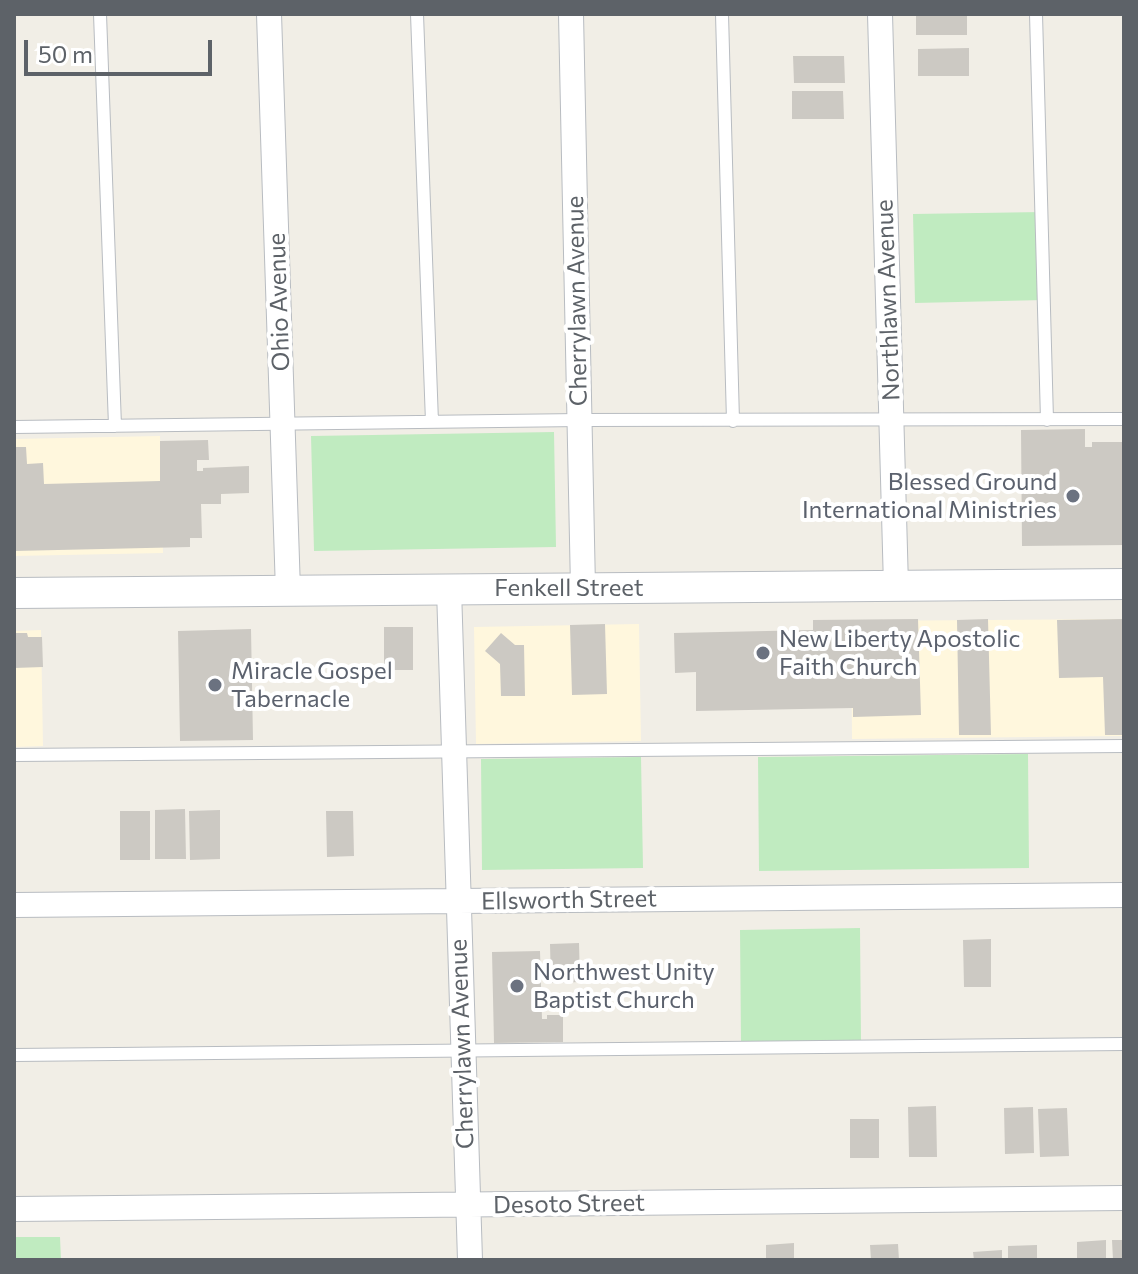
<!DOCTYPE html>
<style>
body{margin:0}
#map{position:relative;width:1138px;height:1274px;overflow:hidden;background:#f1eee6;font-family:Commissioner,sans-serif}
canvas{display:block}
.frame{position:absolute;inset:0;border:16px solid #5d6268;pointer-events:none}
.scale{position:absolute;left:24px;top:40px;width:188px;height:36px;box-sizing:border-box;border:4px solid #5d6268;border-top:0;padding-left:10px;font-size:24px;line-height:28px;white-space:nowrap;color:#5d6268;-webkit-text-stroke:6px #fff;paint-order:stroke}
</style>
<div id="map">
<canvas width="1138" height="1274"></canvas>
<div class="frame"></div>
<div class="scale">50 m</div>
</div>
<script>
const c = document.querySelector('canvas').getContext('2d');
c.lineJoin = 'round';
function paint(path, color) { c.fillStyle = color; c.fill(path, 'evenodd'); }
function strokePath(path, color, width, dash) { c.strokeStyle = color; c.lineWidth = width; c.lineCap = dash ? 'butt' : 'round'; c.setLineDash(dash || []); c.stroke(path); }
function write(font, color, halo, rows, align = 'center') {
  c.font = font + ' Commissioner,sans-serif'; c.lineWidth = 8; c.setLineDash([]); c.textBaseline = 'middle'; c.strokeStyle = halo; c.fillStyle = color; for (const [text, x, y, turn = 0] of rows) {
    c.save(); c.translate(x, y); c.rotate((+turn || 0) * Math.PI / 180); c.textAlign = isNaN(turn) ? turn : align; if (halo) c.strokeText(text, 0, 0); c.fillText(text, 0, 0); c.restore();
  }
}
const commercial = new Path2D(`
 M160,436L163,553L14,556V439Z
 M1124,619V736L852,739L851,621Z
 M639,624L641,741L476,744L474,627Z
 M41,630L43,746L14,747V631Z`);
const green = new Path2D(`
 M1042,212L1044,300L915,303L913,214Z
 M554,432L556,547L314,551L311,436Z
 M1028,754L1029,868L759,871L758,757Z
 M641,757L643,868L482,870L481,759Z
 M860,928L861,1041L741,1043L740,930Z
 M14,1237H60L61,1260H14Z`);
const building = new Path2D(`
 M916,14H967V35H916Z
 M969,48V76H918V49Z
 M793,56H844L845,83H794Z
 M792,91H843L844,119H792Z
 M1085,429V447H1092V442H1124V545L1022,546L1021,430Z
 M208,440L209,460H197V471H203V468L249,466V493L221,494V504H201L202,538H190V547L14,551V447H26L27,464L43,463L44,484L160,481V441Z
 M918,619L921,715L853,717V708L696,711V672L675,673L674,633L813,630V620Z
 M988,619L991,735H959L957,620Z
 M1124,619V735H1105L1103,677L1059,678L1057,620Z
 M605,624L607,694L572,695L570,625Z
 M384,627H413V670H384Z
 M251,629L253,740L180,741L178,631Z
 M14,633H27L28,637H42L43,667L14,668Z
 M501,633L515,645H524L525,696H501L500,664L485,651Z
 M185,809L186,859H155V810Z
 M220,810V859L190,860L189,811Z
 M120,811H150V860H120Z
 M326,811H353L354,856L327,857Z
 M991,939V987H964L963,940Z
 M579,943L580,982L551,983L550,944Z
 M540,951L542,1019H547V1015H563V1042L494,1043L492,952Z
 M936,1106L937,1157H909L908,1107Z
 M1033,1107L1034,1153L1005,1154L1004,1108Z
 M1067,1108L1069,1156L1040,1157L1038,1109Z
 M850,1119H879V1158H850Z
 M1106,1240V1260H1077V1242Z
 M1112,1240H1124V1260H1113Z
 M794,1243V1260H766V1245Z
 M898,1244L899,1260H871L870,1245Z
 M1037,1245V1260H1008V1246Z
 M1002,1250V1260H974L973,1252Z`);
const service = new Path2D(`
 M100,14L115,426
 M417,14L432,422
 M722,14L733,421
 M1036,14L1047,420
 M14,427L580,420L1124,419
 M14,755L1124,746
 M14,1055L1124,1044`);
const minor = new Path2D(`
 M269,14L288,591
 M571,14L583,588
 M880,14L896,586
 M449,589L470,1260
 M14,905L1124,895
 M14,1209L1124,1198`);
const tertiary = new Path2D(`
 M14,593L1124,584`);
const markers = [
 [1073,496,8,"#6b7280"],
 [763,653,8,"#6b7280"],
 [215,685,8,"#6b7280"],
 [517,986,8,"#6b7280"]
];
const streetNames = [
 ["Northlawn Avenue",888,300,-92],
 ["Cherrylawn Avenue",577,301,-91],
 ["Ohio Avenue",279,302,-92],
 ["Fenkell Street",569,588],
 ["Ellsworth Street",569,900,-1],
 ["Cherrylawn Avenue",462,1044,-92],
 ["Desoto Street",569,1204,-1]
];
const worshipNames = [
 ["Blessed Ground",1057,482,"right"],
 ["International Ministries",1057,510,"right"],
 ["New Liberty Apostolic",779,639],
 ["Faith Church",779,667],
 ["Miracle Gospel",231,671],
 ["Tabernacle",231,699],
 ["Northwest Unity",533,972],
 ["Baptist Church",533,1000]
];
paint(commercial, '#fff7dd');
paint(green, '#c0ebc0');
paint(building, '#ccc9c3');
strokePath(service, '#b8bcc1', 14);
strokePath(minor, '#b8bcc1', 26);
strokePath(tertiary, '#b8bcc1', 32);
strokePath(service, '#fff', 12);
strokePath(minor, '#fff', 24);
strokePath(tertiary, '#fff', 30);
for (const [x, y, r, color] of markers) { const dot = new Path2D(); dot.arc(x, y, r, 0, 2 * Math.PI); c.fillStyle = color; c.fill(dot); strokePath(dot, '#fff', 3); }
write('24px', '#5d6268', '#fff', streetNames);
write('24px', '#5b616d', '#fff', worshipNames, 'left');
</script>
